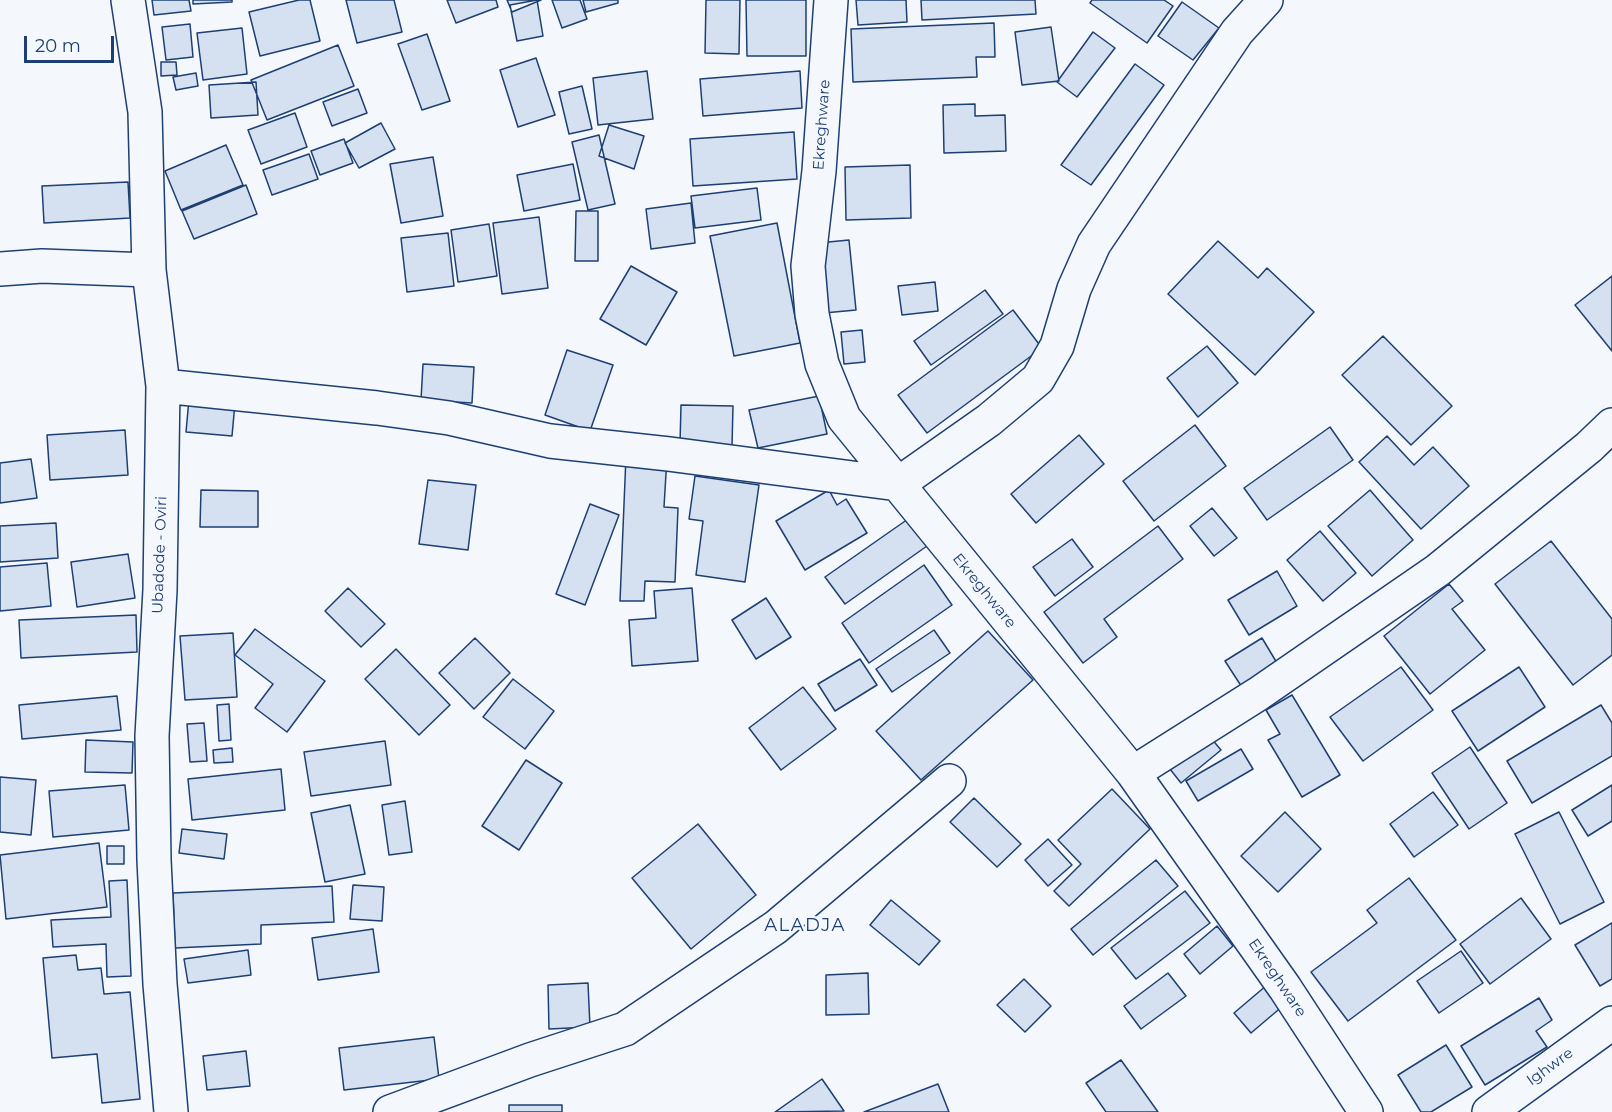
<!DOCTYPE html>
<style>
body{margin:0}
#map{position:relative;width:1612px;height:1112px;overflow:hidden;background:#f4f7fb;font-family:Montserrat,sans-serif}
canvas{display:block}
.scale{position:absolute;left:24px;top:36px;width:90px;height:27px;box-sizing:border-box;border:3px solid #1d3f73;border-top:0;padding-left:8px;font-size:18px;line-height:21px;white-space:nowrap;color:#1d3f73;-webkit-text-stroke:4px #f4f7fb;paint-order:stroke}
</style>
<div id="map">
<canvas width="1612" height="1112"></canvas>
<div class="scale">20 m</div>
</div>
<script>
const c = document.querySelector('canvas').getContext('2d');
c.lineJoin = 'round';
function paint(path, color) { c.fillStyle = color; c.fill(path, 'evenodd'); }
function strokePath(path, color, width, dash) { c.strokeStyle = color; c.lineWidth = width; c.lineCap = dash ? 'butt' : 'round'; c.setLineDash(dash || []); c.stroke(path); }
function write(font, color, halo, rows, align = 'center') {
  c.font = font + ' Montserrat,sans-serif'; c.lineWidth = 4.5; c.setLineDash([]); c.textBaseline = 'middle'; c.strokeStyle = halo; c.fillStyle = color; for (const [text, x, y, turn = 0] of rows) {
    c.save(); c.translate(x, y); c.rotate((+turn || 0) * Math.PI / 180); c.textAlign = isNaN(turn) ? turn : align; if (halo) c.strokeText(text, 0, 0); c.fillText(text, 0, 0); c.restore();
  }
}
const building = new Path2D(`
 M152,0H189L191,11L154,15Z
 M193,0H232V2L193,4Z
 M299,0H310L320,41L260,56L249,12Z
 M346,0H394L402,32L357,43Z
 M447,0H496L498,7L456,23Z
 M507,0H541L512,12Z
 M537,0L543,36L517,41L510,5Z
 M552,0H580L587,19L562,28Z
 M583,0H618V3L586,12Z
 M706,0H740L739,54L705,53Z
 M746,0H806V56H747Z
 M856,0H906L907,22L858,25Z
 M921,0H1035L1036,14L922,20Z
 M1092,0H1164L1173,6L1147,43L1090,3Z
 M1182,2L1219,28L1193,60L1158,36Z
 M994,23L995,57H976L977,77L853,82L851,29Z
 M190,24L193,57L166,60L162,27Z
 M1051,27L1059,81L1022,85L1015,32Z
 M242,28L247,74L203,80L197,33Z
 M1093,32L1115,48L1077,97L1057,82Z
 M427,34L450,101L422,110L398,44Z
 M338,45L354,86L267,120L251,80Z
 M536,58L555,115L518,127L500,70Z
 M161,62H176L177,75L161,76Z
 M1135,64L1164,85L1091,185L1061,165Z
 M647,71L653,119L598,125L593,78Z
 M800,71L802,108L703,116L700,79Z
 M196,73L198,86L176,90L173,77Z
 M256,82L258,115L211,118L209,85Z
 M582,86L592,129L569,134L559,92Z
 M358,89L367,113L332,126L323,102Z
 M975,104V116L1005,115L1006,151L944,153L943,105Z
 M295,113L307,147L261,164L248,130Z
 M381,123L395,149L359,168L345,143Z
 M609,125L644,136L634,169L599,156Z
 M794,132L797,179L693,186L690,139Z
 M599,135L615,204L588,210L572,142Z
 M344,139L353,163L320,175L311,151Z
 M226,145L243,185L181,210L165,171Z
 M309,154L318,179L272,195L263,170Z
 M433,157L443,216L401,223L390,164Z
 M573,164L580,200L524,211L517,175Z
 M910,165L911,218L846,220L845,167Z
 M128,182L130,218L44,223L42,186Z
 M246,185L257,214L194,239L182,211Z
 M757,188L761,220L695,228L691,196Z
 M691,203L695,243L651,249L646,209Z
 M576,211H598V261H575Z
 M539,217L548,288L502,294L493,223Z
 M777,223L800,343L734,356L710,236Z
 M489,224L497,276L458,282L451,230Z
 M448,233L454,286L407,292L401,238Z
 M849,240L856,310L824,313L818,243Z
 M1218,241L1258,278L1267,268L1314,312L1255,375L1168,294Z
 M631,266L677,292L646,345L600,319Z
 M1612,276V351L1575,305Z
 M935,282L938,311L902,315L898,286Z
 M985,290L1003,314L931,365L914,341Z
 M1013,310L1042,348L927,433L898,395Z
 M862,330L865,362L844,364L841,332Z
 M1383,336L1452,406L1411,445L1342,375Z
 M1207,346L1238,383L1198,417L1167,378Z
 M567,350L613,365L590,431L545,415Z
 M423,364L474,367L472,403L421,400Z
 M819,396L827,434L758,448L749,410Z
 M189,399L235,403L232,436L186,432Z
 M681,405L733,406L732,446L680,444Z
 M1195,425L1226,466L1154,521L1123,481Z
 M1330,427L1353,460L1267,520L1244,488Z
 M125,430L128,475L50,480L47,435Z
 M1079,435L1104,464L1036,523L1011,494Z
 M1387,436L1414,465L1433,447L1469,486L1421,529L1359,462Z
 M626,456L667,457L664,507L678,508L675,582L645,581L644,601H620Z
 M31,459L37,498L0,503V463Z
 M695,476L759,485L745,582L696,575L703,521L689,519Z
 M428,480L476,485L468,550L419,544Z
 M201,490L258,491V527H200Z
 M829,490L837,505L846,499L867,533L805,570L776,521Z
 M1370,490L1413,540L1372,576L1328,526Z
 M590,504L619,515L585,605L556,594Z
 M1212,508L1237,538L1214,556L1190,526Z
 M908,519L927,546L845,604L825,577Z
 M56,523L58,558L0,562V526Z
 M1158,526L1183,559L1104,619L1117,637L1083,663L1044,612Z
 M1320,531L1356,573L1323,601L1287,560Z
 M1072,539L1093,567L1055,596L1033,567Z
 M1551,541L1612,619V655L1573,685L1495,584Z
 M128,554L135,598L77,607L71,562Z
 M47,563L51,606L0,611V567Z
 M924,565L952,605L869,663L842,623Z
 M1277,571L1297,606L1249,635L1228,600Z
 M1449,584L1463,601L1452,609L1485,650L1430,694L1384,636Z
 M348,588L385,624L361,647L325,611Z
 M692,588L698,661L632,666L629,620L656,618L654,591Z
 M766,598L791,637L756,659L732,620Z
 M136,615L137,652L21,658L19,620Z
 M255,629L325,681L287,732L255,708L273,684L235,655Z
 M934,630L950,653L892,692L876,669Z
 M988,631L1033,680L921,780L876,731Z
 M233,633L237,697L185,700L180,636Z
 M475,638L510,673L474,709L439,673Z
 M1262,638L1283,673L1247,695L1225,661Z
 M396,649L450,705L419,735L365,679Z
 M860,659L877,685L835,711L818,684Z
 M1401,667L1433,710L1363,761L1330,717Z
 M1519,667L1545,707L1478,751L1452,711Z
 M513,679L554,711L525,749L483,717Z
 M803,687L836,729L781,770L749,728Z
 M1292,695L1340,775L1302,797L1268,740L1280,734L1266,710Z
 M117,696L121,730L22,739L19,705Z
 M229,704L231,740L219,741L217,705Z
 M1601,705L1612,723V756L1532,803L1507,761Z
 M204,723L207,761L190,762L187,724Z
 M1205,731L1221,750L1181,783L1166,764Z
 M86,740L133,742L132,773L85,772Z
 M385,741L391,785L311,796L304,752Z
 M1470,747L1507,803L1469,829L1432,773Z
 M232,748L233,762L214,763L213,750Z
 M1241,749L1253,769L1198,801L1186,781Z
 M526,760L562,783L519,850L482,826Z
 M281,769L285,810L192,820L188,779Z
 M0,777L36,780L31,835L0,832Z
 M125,785L129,830L53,837L49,791Z
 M1612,785V821L1588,836L1572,810Z
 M1112,789L1150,829L1069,906L1054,891L1081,864L1058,840Z
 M1433,792L1458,825L1414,857L1390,824Z
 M974,798L1021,844L997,867L950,822Z
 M405,801L412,852L389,855L382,805Z
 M350,805L365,874L325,882L311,813Z
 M1285,812L1321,849L1278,892L1241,856Z
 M1559,812L1604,902L1560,924L1515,834Z
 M698,824L756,895L691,949L632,878Z
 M182,829L227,834L224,859L179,853Z
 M1048,839L1072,865L1048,886L1025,860Z
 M99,843L107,907L6,919L0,855Z
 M107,846H124V864H107Z
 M1156,860L1178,886L1093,955L1071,929Z
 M1409,878L1456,940L1348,1021L1311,972L1377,923L1367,910Z
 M127,880L131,976L107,977L106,944L53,947L51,920L111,917L109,881Z
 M353,885L384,887L382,921L350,919Z
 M332,886L334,922L261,925V944L175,948L173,893Z
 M1185,891L1210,923L1136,979L1111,948Z
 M1521,898L1551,939L1490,984L1460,944Z
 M891,900L940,941L919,965L870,925Z
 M1612,923V979L1600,986L1575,945Z
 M1217,926L1233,946L1200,974L1184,954Z
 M373,929L379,972L318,980L312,938Z
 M248,950L251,975L188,983L184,959Z
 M1461,951L1483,983L1439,1013L1417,981Z
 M76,955L78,970L101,968L104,994L130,992L140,1099L102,1103L97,1054L52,1058L43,958Z
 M868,973L869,1014L826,1015V975Z
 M1168,973L1186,996L1141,1029L1124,1006Z
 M1024,979L1051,1006L1025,1032L997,1005Z
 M588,983L590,1027L549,1029L548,985Z
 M1267,985L1284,1005L1251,1033L1234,1013Z
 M1539,998L1552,1020L1536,1031L1547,1047L1485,1085L1461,1046Z
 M434,1037L439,1079L344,1090L339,1048Z
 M1446,1045L1472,1087L1431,1112H1421L1398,1075Z
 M246,1051L250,1086L207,1090L203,1056Z
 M1121,1060L1158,1112H1106L1086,1083Z
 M822,1079L844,1111L775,1112Z
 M938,1084L949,1112H864Z
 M509,1105H562V1112H509Z`);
const minor = new Path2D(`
 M128,0L145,112L149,270L163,386L160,590L152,736L154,860L160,984L171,1112
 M831,0L819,171L808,266L812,314L822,364L844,418L1133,773L1285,988L1366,1112
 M0,269L42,266L149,270
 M163,386L377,408L449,418L550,441L669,454L898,484L989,420L1038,379L1057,346L1074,289L1094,244L1237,32L1266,0
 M1133,773L1258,694L1438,570L1589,447L1612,425
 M390,1112L530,1060L625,1029L776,927L949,781
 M1489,1112L1612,1023`);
const streetNames = [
 ["Ekreghware",822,125,-86],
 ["Ubadode - Oviri",160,555,-88],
 ["Ekreghware",984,591,51],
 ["Ekreghware",1277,978,56],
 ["Ighwre",1550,1067,-36]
];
const quarterNames = [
 ["ALADJA",805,926]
];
paint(building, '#d5e0f0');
strokePath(building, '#1d3f73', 1.5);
strokePath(minor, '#1d3f73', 36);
strokePath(minor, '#f4f7fb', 33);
write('15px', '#1d3f73', '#f4f7fb', streetNames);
c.letterSpacing = '1.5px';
write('18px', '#1d3f73', '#f4f7fb', quarterNames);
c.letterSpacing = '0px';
</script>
